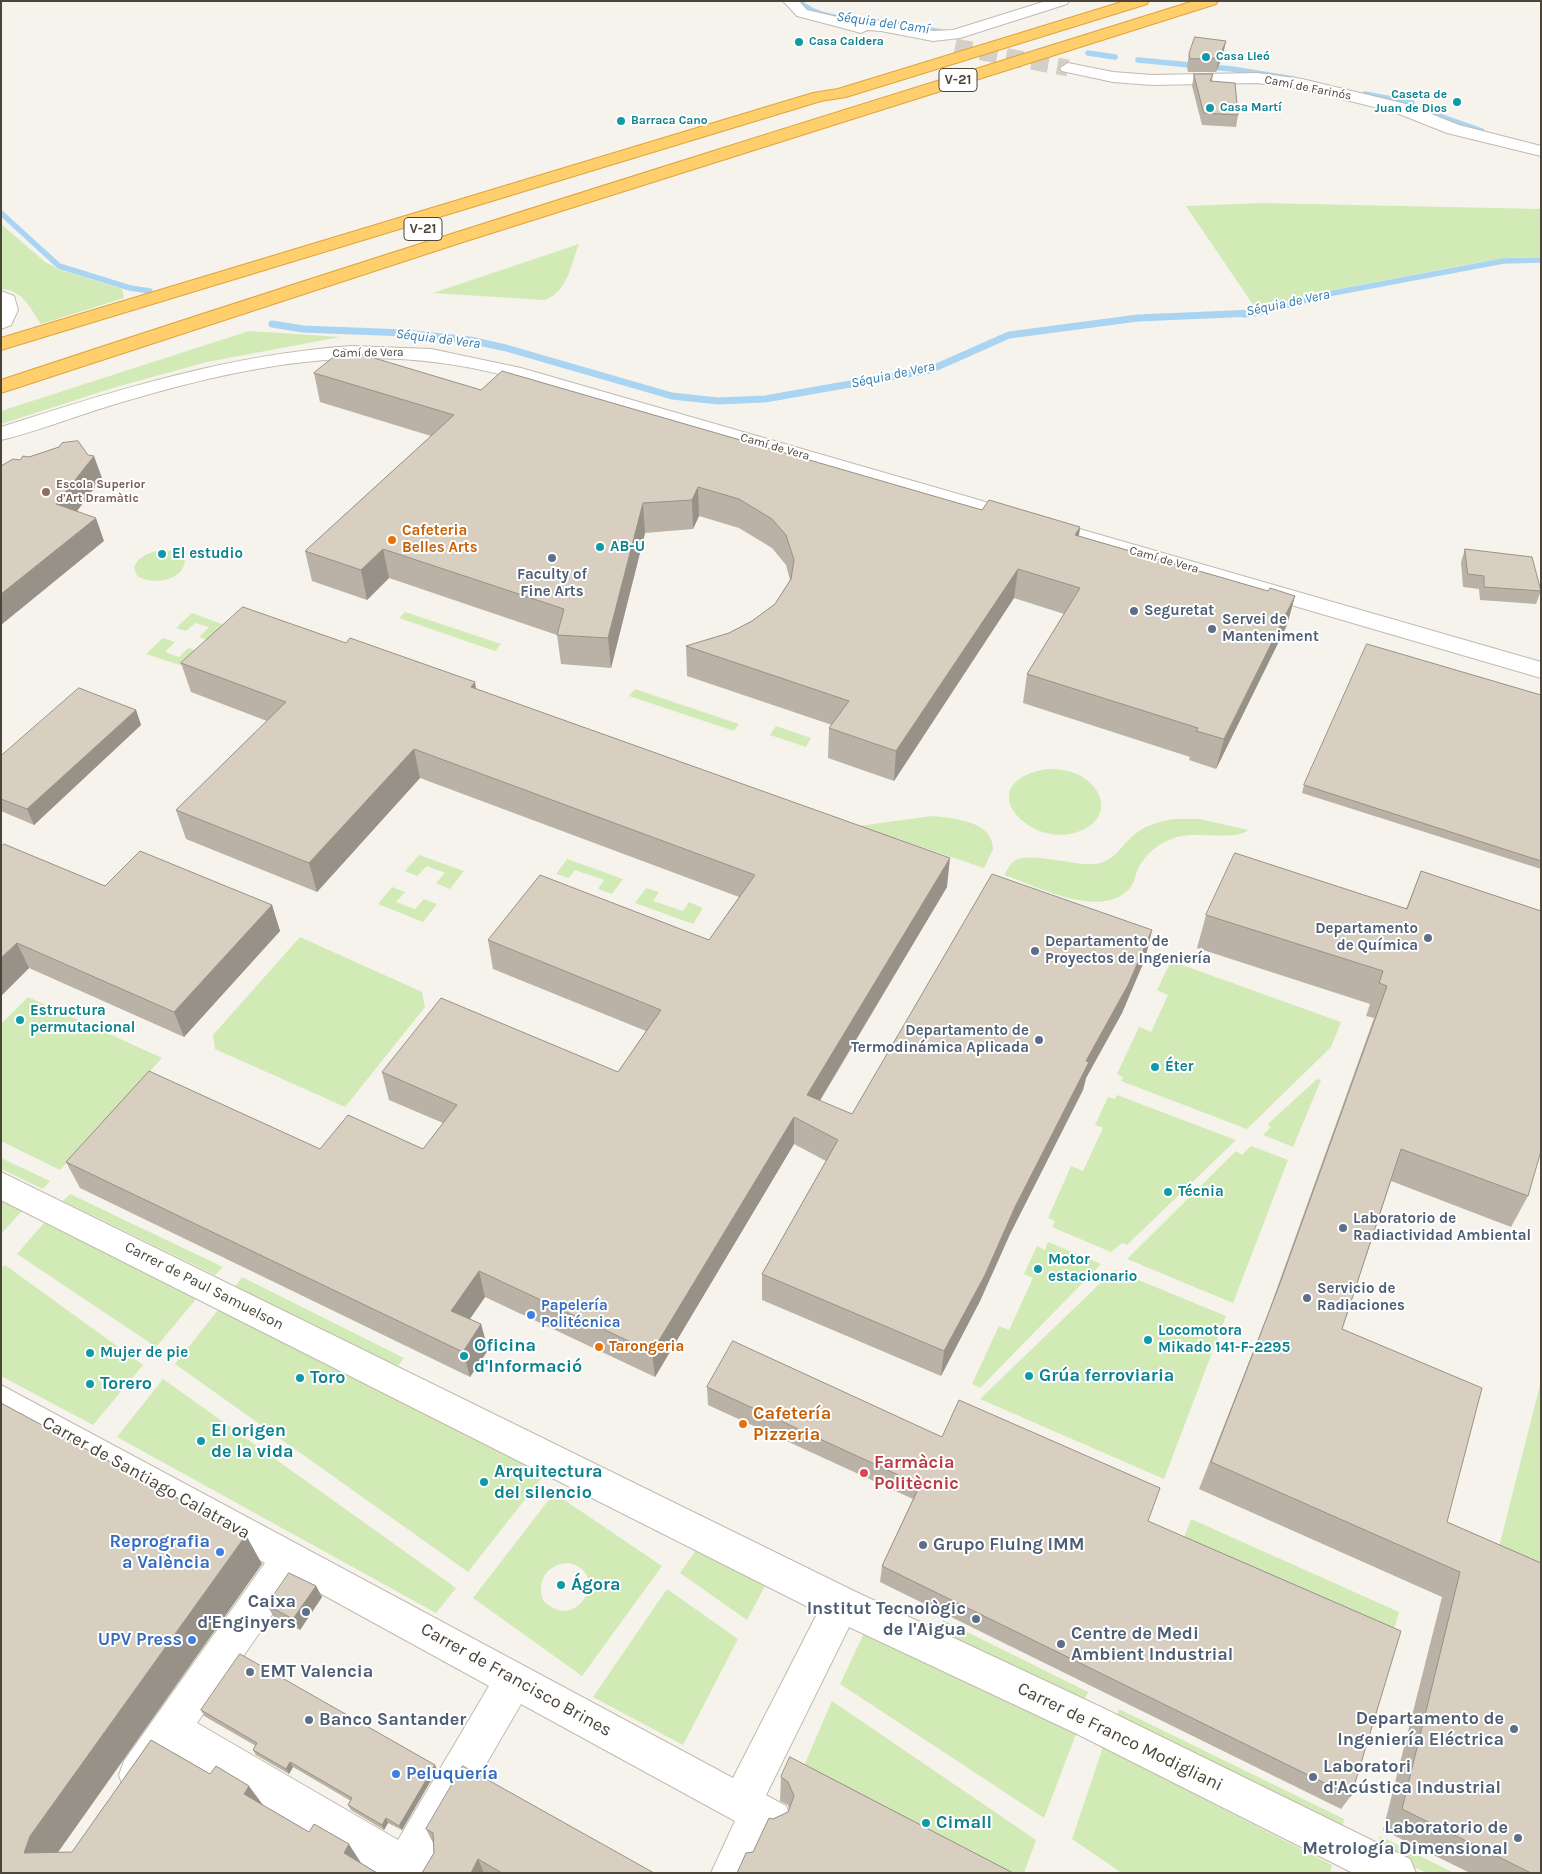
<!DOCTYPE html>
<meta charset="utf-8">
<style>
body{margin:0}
#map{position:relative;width:1542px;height:1874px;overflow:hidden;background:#f6f3ec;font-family:Karla,sans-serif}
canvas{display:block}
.frame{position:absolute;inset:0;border:2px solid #4b4439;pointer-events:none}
</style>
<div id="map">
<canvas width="1542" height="1874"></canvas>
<div class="frame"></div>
</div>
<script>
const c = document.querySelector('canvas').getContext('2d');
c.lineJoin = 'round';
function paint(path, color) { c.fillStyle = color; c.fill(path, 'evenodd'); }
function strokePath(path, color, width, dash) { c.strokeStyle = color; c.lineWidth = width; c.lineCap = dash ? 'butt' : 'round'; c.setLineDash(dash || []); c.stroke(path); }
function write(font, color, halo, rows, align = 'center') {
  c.font = font + ' Karla,sans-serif'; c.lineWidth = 4; c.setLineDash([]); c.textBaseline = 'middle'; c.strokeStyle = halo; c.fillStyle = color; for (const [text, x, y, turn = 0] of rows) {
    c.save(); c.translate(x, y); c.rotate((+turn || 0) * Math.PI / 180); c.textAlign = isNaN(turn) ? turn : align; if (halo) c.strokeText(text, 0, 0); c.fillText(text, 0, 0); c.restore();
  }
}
const green = new Path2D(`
 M1262,203L1541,209V257L1506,258L1481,262L1322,292L1256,309L1186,206Z
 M1,224L45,262L58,269L122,289L124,298L41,324C30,308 23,290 1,289Z
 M579,244C571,265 567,293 544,300L433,293Z
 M249,331L340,337L207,362L116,387L1,424V411Z
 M163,550L171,551L183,557L185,562C181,582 152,585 137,576L134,567C139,555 151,552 163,550Z
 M405,612L501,644L495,651L399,618Z
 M192,613L227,626L211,641L199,637L209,627L195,623L186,631L176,628Z
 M163,638L175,642L165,652L179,657L188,648L199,651L183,666L146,654Z
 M635,689L739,724L734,731L629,696Z
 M776,726L811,738L806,747L770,735Z
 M1047,769C1057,769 1068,770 1077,774C1099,784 1113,811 1088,827C1037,859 963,783 1047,769Z
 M932,816C953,818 993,821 993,849L984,868L859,826Z
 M1173,819H1200L1248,830C1236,841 1196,831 1177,837C1160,842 1144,854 1137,871C1135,876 1134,884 1130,888C1101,921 1037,886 1004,875C1008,869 1010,863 1016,860C1030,852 1075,866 1095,864C1116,861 1120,846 1134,835C1145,825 1159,822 1173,819Z
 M419,855L464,871L450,889L436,883L445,873L427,866L417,876L405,871Z
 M567,859L623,879L612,894L598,889L604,880L575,870L569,878L556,874Z
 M392,887L405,892L396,902L415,909L424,899L437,904L423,922L378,904Z
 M646,888L659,892L653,901L683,911L689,902L703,908L693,924L635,903Z
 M300,937L422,992L425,1007L345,1107L215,1049L213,1035Z
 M1171,961L1341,1022L1331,1047L1247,1129L1121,1081L1123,1077L1117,1074L1139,1027L1151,1032L1168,995L1157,990Z
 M28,997L162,1058L60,1170L1,1141V1024Z
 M1317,1079L1321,1080L1293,1147L1263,1135L1271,1127L1268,1124Z
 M1117,1095L1236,1140L1127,1245L1122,1243L1111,1252L1052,1227L1055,1221L1048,1218L1071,1166L1083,1171L1103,1128L1095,1125L1108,1097L1115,1099Z
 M1251,1146L1288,1160L1233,1303L1127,1259L1236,1151L1242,1155Z
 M1,1158L50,1181L43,1189L1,1169Z
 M70,1194L223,1267L215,1275L63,1201Z
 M1,1201L22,1211L1,1234Z
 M44,1223L197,1298L156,1347L17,1254Z
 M1048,1242L1101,1264L980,1388L972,1384L999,1326L1009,1330L1033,1278L1024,1274L1037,1246L1045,1250Z
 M5,1265L143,1365L93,1425L1,1376V1269Z
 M1114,1270L1226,1316L1164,1479L980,1399Z
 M242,1277L404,1358L397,1367L235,1287Z
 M218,1310L545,1474L468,1572L175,1364Z
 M163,1379L456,1588L436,1613L117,1437Z
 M1541,1381V1565L1499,1547Z
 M554,1493L662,1566L582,1676L473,1598ZM568,1563C612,1571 577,1636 543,1600C536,1580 548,1564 568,1563Z
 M1191,1519L1399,1612L1393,1633L1184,1538Z
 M696,1550L766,1584L747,1620L680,1573Z
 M667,1589L738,1639L683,1745L593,1697Z
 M943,1620L1088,1692L1083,1703L938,1632Z
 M866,1629L1076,1734L1044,1818L840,1684Z
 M832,1701L1036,1840L1024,1873H963L796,1784Z
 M1119,1709L1344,1819L1341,1834L1115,1720Z
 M1103,1747L1332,1865L1330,1873H1122L1072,1839Z
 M1380,1836L1454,1873H1427L1376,1850Z`);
const streamFar1 = new Path2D(`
 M798,1C819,20 851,19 878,22
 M896,24L942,32
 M1088,53L1115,57
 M1138,60L1232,69L1294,79
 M1365,94L1412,103
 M1423,110L1482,131
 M1,213L59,266L130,288L150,291
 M1243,315L1258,313L1328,294L1503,261L1541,260`);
const stream = new Path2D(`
 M272,324L303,329L405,333L470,340L506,348L672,396L718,401L765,399L930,370L1009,335L1138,318L1254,313`);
const minorTunnel = new Path2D(`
 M955,47L1068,68`);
const minor = new Path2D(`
 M783,1H799L807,10L846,19L881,21L933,31L953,30L1046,1H1069L1067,4L960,38L933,41L881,31L867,30L861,33L839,27L797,16Z
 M1068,63L1113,72L1152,75L1257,73L1302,79L1406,104L1459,125L1541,146V156L1447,133L1394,112L1302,89L1257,83L1152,85L1113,82L1062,71L1060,68Z
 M1,291L14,296L18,310L11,325L1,329Z
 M351,346L431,349L521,368L1541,662V678L507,376C367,339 245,365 109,406C73,417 38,431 1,440V427C119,389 228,355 351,346Z
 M1,1172L854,1591L1103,1708L1410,1859L1416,1873H1353L1077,1734L849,1627L766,1795L786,1806L792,1820L786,1834L772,1840L768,1838L752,1873H711L735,1821L521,1704L431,1859L437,1873H378L176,1754L152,1789L138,1794L124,1789L119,1775L124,1761L265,1563L1,1418V1385L733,1778L818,1612L1,1200ZM296,1580L489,1686L398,1840L197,1723Z`);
const highway = new Path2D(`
 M1125,1H1149L1147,4L846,97L821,101L1,350V338L813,93L838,89Z
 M1194,1H1218L1216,4L460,243L1,393V380C397,249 796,125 1194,1Z`);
const wall = new Path2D(`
 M1226,41L1223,54L1216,72H1188L1187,67L1189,54Z
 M1194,74H1213L1212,81L1238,115L1236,127L1202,125L1192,86Z
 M314,373L481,390L982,510L1080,527L1079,536L1268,591L1295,596L1287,625L1216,769L1189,760L1190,757L1023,703L1027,674L1064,614L1014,598L894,781L828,758L829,728L832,725L687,676L686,646L729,633L752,621L775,604L790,580L786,565L772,548L739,528L699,516L693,529L645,533L611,668L561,664L557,635L389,578L367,600L312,581L305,551L431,436L320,402Z
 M1465,549L1541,591L1536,604L1480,600L1479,589L1463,587L1461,562Z
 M181,663L476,689L947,887L820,1101L852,1114L1152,930L1145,959L1122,1013L1086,1078L1083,1090L1010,1234L980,1301L941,1376L762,1300V1274L826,1161L794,1144L655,1377L485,1297L470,1319L481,1324L488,1350L470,1377L80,1188L66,1162L320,1149H423L443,1123L389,1100L382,1072H618L646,1031L493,969L488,940H709L739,897L420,778L317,892L186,839L176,810L267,721L191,692Z
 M1541,695V869L1302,793L1304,785Z
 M136,710L141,725L34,825L1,811V756Z
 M1,847L105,886L272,905L280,931L184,1037L29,968L1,996Z
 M1421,871L1528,1196L1511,1227L1391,1181L1342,1329L1447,1522L1541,1563V1873H1470L1383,1830L1442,1597L1199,1489L1267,1316L1374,1018L1366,1016L1370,1004L1197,948L1206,915L1406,909Z
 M707,1387L942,1437L1148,1521L1351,1796L1341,1809L880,1582L882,1566L913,1499L708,1405Z
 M316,1586L322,1597L300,1630L273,1616L267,1605Z
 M201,1710L435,1765L437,1770L402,1830L388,1823L384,1830L351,1810L348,1805L351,1801L293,1767L289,1774L256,1755L253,1750L256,1746L204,1716Z
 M781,1777L1013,1873L753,1852L773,1819L788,1812L789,1809L788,1805L780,1801Z
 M426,1829L654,1873H422L434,1853L433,1843Z`);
const shadedWall = new Path2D(`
 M1226,41L1223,54L1216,72L1219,58Z
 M94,456L102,478L65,527L56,504Z
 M698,487L699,516L693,529L692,500Z
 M643,503L645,533L611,668L608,638Z
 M96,518L104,541L1,625V594Z
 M1080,527L1076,556L1075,535Z
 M383,549L389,578L367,600L361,570Z
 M1018,569L1014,598L894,781L896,751Z
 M1295,596L1287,625L1216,769L1224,739Z
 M475,682L480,712L471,687Z
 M136,710L141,725L34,825L27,809Z
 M414,749L420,778L317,892L309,863Z
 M950,858L947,887L806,1123L807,1095Z
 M272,905L280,931L184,1037L174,1012Z
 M1152,930L1145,959L1122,1013L1086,1078L1083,1090L1010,1234L980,1301L941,1376L944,1351L1015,1207L1086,1061Z
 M17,943L29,968L1,996V958Z
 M794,1117V1144L655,1377L652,1352Z
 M479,1271L485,1297L458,1336L451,1311Z
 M481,1324L488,1350L470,1377L463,1352Z
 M246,1535L262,1564L54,1858L24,1853L30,1836Z
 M316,1586L322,1597L300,1630L293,1619Z
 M290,1762L293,1767L289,1774L286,1769Z
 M435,1765L437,1770L402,1830L399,1826Z
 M249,1786L266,1809L244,1794Z
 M386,1818L388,1823L384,1830L382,1825Z
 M349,1844L363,1866L344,1853Z
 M478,1859L484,1873H471Z`);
const building = new Path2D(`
 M1195,37L1226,41L1219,58L1190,59L1189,54Z
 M1194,74H1213L1210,81L1235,83L1238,115L1204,113Z
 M344,349L481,390L502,371L982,510L989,500L1080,527L1075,535L1268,591L1270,588L1295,596L1224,739L1196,731L1198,728L1027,674L1080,588L1018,569L896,751L829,728L849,701L686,646L729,633L752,621L775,604L791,579L794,560L786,535L772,519L739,499L698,487L692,500L643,503L608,638L557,635L564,609L383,549L361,570L305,551L454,415L314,373Z
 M78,441L88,455L94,456L56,504L96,518L1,594V466L13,459L20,460L23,456L29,457L59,447L62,443Z
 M1465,549L1532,557L1541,591L1484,587V576L1468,574Z
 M243,607L346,643L350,638L475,682L471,687L950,858L807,1095L852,1114L992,874L1152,930L1128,985L1086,1061L1089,1062L1015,1207L985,1275L944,1351L762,1274L838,1140L794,1117L652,1352L479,1271L451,1311L481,1324L463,1352L66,1162L149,1071L320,1149L348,1115L423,1149L457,1105L382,1072L441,998L618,1072L661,1010L488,940L540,875L709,940L755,875L414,749L309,863L176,810L286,702L181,663Z
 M1367,644L1541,695V861L1304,785Z
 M79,688L136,710L27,809L1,799V756Z
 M4,844L105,886L140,851L272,905L174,1012L17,943L1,958V847Z
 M1235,853L1407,909L1421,871L1541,911V1151L1528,1196L1401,1149L1342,1329L1482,1388L1447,1522L1541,1563V1873H1531L1402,1809L1460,1572L1211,1462L1279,1286L1387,986L1379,983L1383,971L1206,915Z
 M733,1341L942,1437L959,1400L1160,1488L1148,1521L1401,1631L1351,1796L882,1566L920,1485L707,1387Z
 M1,1403L246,1535L30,1836L24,1853L72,1852L151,1740L210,1774L216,1766L249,1786L244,1794L309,1832L314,1824L349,1844L344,1853L377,1873H1Z
 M289,1573L316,1586L293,1619L267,1605Z
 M240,1654L435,1765L399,1826L386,1818L382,1825L348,1805L352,1798L290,1762L286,1769L253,1750L257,1743L201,1710Z
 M790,1757L1013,1873H737L746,1853L753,1852L769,1818L773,1819L788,1812L794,1796L788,1782L781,1777Z
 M463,1766L654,1873H502L478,1859L471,1873H422L434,1853L433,1833L426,1829Z`);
const markers = [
 [799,42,5,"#0f9aa8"],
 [1206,57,5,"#0f9aa8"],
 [1457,102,5,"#0f9aa8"],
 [1210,108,5,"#0f9aa8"],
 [621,121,5,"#0f9aa8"],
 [46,492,5,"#8d6e63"],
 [392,540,5,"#e8710a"],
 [600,547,5,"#0f9aa8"],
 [162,554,5,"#0f9aa8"],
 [552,558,5,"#5c6f8a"],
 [1134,611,5,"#5c6f8a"],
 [1212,629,5,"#5c6f8a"],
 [1428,938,5,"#5c6f8a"],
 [1035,951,5,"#5c6f8a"],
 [20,1020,5,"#0f9aa8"],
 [1039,1040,5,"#5c6f8a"],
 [1155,1067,5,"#0f9aa8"],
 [1168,1192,5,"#0f9aa8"],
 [1343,1228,5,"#5c6f8a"],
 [1038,1269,5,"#0f9aa8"],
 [1307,1298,5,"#5c6f8a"],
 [531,1315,5,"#3f7fe0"],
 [1148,1340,5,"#0f9aa8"],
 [599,1347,5,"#e8710a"],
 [90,1353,5,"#0f9aa8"],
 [464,1356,5,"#0f9aa8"],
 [1029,1376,5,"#0f9aa8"],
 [300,1378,5,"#0f9aa8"],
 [90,1384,5,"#0f9aa8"],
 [743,1424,5,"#e8710a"],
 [201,1441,5,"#0f9aa8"],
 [864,1473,5,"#e0444e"],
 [484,1482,5,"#0f9aa8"],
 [923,1545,5,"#5c6f8a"],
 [220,1552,5,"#3f7fe0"],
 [561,1585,5,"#0f9aa8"],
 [306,1612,5,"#5c6f8a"],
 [976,1619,5,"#5c6f8a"],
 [192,1640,5,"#3f7fe0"],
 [1061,1644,5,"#5c6f8a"],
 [250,1672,5,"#5c6f8a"],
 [309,1720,5,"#5c6f8a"],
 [1514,1729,5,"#5c6f8a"],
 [396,1774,5,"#3f7fe0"],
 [1313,1777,5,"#5c6f8a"],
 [926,1823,5,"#0f9aa8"],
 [1518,1838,5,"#5c6f8a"]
];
const farCulturenames = [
 ["Casa Caldera",809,42],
 ["Casa Lleó",1216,57],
 ["Caseta de",1447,95,"right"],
 ["Juan de Dios",1447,109,"right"],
 ["Casa Martí",1220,108],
 ["Barraca Cano",631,121]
];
const farStreetnames = [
 ["Camí de Farinós",1308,88,11],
 ["Camí de Vera",368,353,-1],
 ["Camí de Vera",775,447,16],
 ["Camí de Vera",1164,560,16]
];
const farEducationnames = [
 ["Escola Superior",56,485],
 ["d'Art Dramàtic",56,499]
];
const farWaternames = [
 ["Séquia del Camí",883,23,8],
 ["Séquia de Vera",1288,303,-12],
 ["Séquia de Vera",438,339,7],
 ["Séquia de Vera",893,375,-12]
];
const shields = [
 [958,80,38],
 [423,229,38]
];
const shieldNames = [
 ["V-21",958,80],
 ["V-21",423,229]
];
const foodNames = [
 ["Cafeteria",402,531],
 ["Belles Arts",402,548],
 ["Tarongeria",609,1347]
];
const cultureNames = [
 ["AB-U",610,547],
 ["El estudio",172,554],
 ["Estructura",30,1011],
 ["permutacional",30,1028],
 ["Éter",1165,1067],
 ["Técnia",1178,1192],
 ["Motor",1048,1260],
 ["estacionario",1048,1277],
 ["Locomotora",1158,1331],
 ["Mikado 141-F-2295",1158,1348],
 ["Mujer de pie",100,1353]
];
const serviceNames = [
 ["Faculty of",552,575,"center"],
 ["Fine Arts",552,592,"center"],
 ["Seguretat",1144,611],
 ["Servei de",1222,620],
 ["Manteniment",1222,637],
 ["Departamento",1418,929,"right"],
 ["de Química",1418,946,"right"],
 ["Departamento de",1045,942],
 ["Proyectos de Ingeniería",1045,959],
 ["Departamento de",1029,1031,"right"],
 ["Termodinámica Aplicada",1029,1048,"right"],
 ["Laboratorio de",1353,1219],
 ["Radiactividad Ambiental",1353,1236],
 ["Servicio de",1317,1289],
 ["Radiaciones",1317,1306]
];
const streetNames = [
 ["Carrer de Paul Samuelson",204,1286,27]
];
const shopNames = [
 ["Papelería",541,1306],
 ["Politécnica",541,1323]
];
const nearCulturenames = [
 ["Oficina",474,1346],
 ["d'Informació",474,1367],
 ["Grúa ferroviaria",1039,1376],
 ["Toro",310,1378],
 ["Torero",100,1384],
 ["El origen",211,1431],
 ["de la vida",211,1452],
 ["Arquitectura",494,1472],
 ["del silencio",494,1493],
 ["Ágora",571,1585],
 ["Cimall",936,1823]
];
const nearFoodnames = [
 ["Cafetería",753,1414],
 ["Pizzeria",753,1435]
];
const nearHealthnames = [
 ["Farmàcia",874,1463],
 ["Politècnic",874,1484]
];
const nearStreetnames = [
 ["Carrer de Santiago Calatrava",146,1478,29],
 ["Carrer de Francisco Brines",516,1680,29],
 ["Carrer de Franco Modigliani",1120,1737,26]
];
const nearShopnames = [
 ["Reprografia",210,1542],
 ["a València",210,1563],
 ["UPV Press",182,1640],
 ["Peluquería",406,1774,"left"]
];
const nearServicenames = [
 ["Grupo FluIng IMM",933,1545],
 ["Caixa",296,1602,"right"],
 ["d'Enginyers",296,1623,"right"],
 ["Institut Tecnològic",966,1609,"right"],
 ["de l'Aigua",966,1630,"right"],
 ["Centre de Medi",1071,1634],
 ["Ambient Industrial",1071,1655],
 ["EMT Valencia",260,1672],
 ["Departamento de",1504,1719,"right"],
 ["Ingeniería Eléctrica",1504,1740,"right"],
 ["Banco Santander",319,1720],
 ["Laboratori",1323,1767],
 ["d'Acústica Industrial",1323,1788],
 ["Laboratorio de",1508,1828,"right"],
 ["Metrología Dimensional",1508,1849,"right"]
];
paint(green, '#d2eab5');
strokePath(streamFar1, '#a9d4f2', 5.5);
strokePath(stream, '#a9d4f2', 7);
strokePath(minorTunnel, '#d4d0c8', 17, [17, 9]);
strokePath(minor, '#c2bbae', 2);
strokePath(highway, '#e0a43c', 2);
paint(minor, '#fff');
paint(highway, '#ffcf6e');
paint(wall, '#bab2a6');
paint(shadedWall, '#979187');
paint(building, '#d8cfc1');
strokePath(building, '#979187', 1);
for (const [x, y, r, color] of markers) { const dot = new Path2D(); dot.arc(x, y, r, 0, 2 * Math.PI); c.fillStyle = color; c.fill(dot); strokePath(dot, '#fff', 2); }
write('bold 12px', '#0d838f', '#fff', farCulturenames, 'left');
write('12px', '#4b4439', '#fff', farStreetnames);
write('bold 12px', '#785e54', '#fff', farEducationnames, 'left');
write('italic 14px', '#2e7ab2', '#fff', farWaternames);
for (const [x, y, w] of shields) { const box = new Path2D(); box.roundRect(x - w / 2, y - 11.5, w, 23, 4); c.fillStyle = '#fff'; c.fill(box); strokePath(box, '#4b4439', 1); }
write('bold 14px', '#4b4439', null, shieldNames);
write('bold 15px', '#c56008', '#fff', foodNames, 'left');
write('bold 15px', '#0d838f', '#fff', cultureNames, 'left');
write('bold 15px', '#4e5e75', '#fff', serviceNames, 'left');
write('15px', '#4b4439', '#fff', streetNames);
write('bold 15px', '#366cbe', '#fff', shopNames, 'left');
write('bold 18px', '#0d838f', '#fff', nearCulturenames, 'left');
write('bold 18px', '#c56008', '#fff', nearFoodnames, 'left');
write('bold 18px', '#be3a42', '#fff', nearHealthnames, 'left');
write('18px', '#4b4439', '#fff', nearStreetnames);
write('bold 18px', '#366cbe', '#fff', nearShopnames, 'right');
write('bold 18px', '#4e5e75', '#fff', nearServicenames, 'left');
</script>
